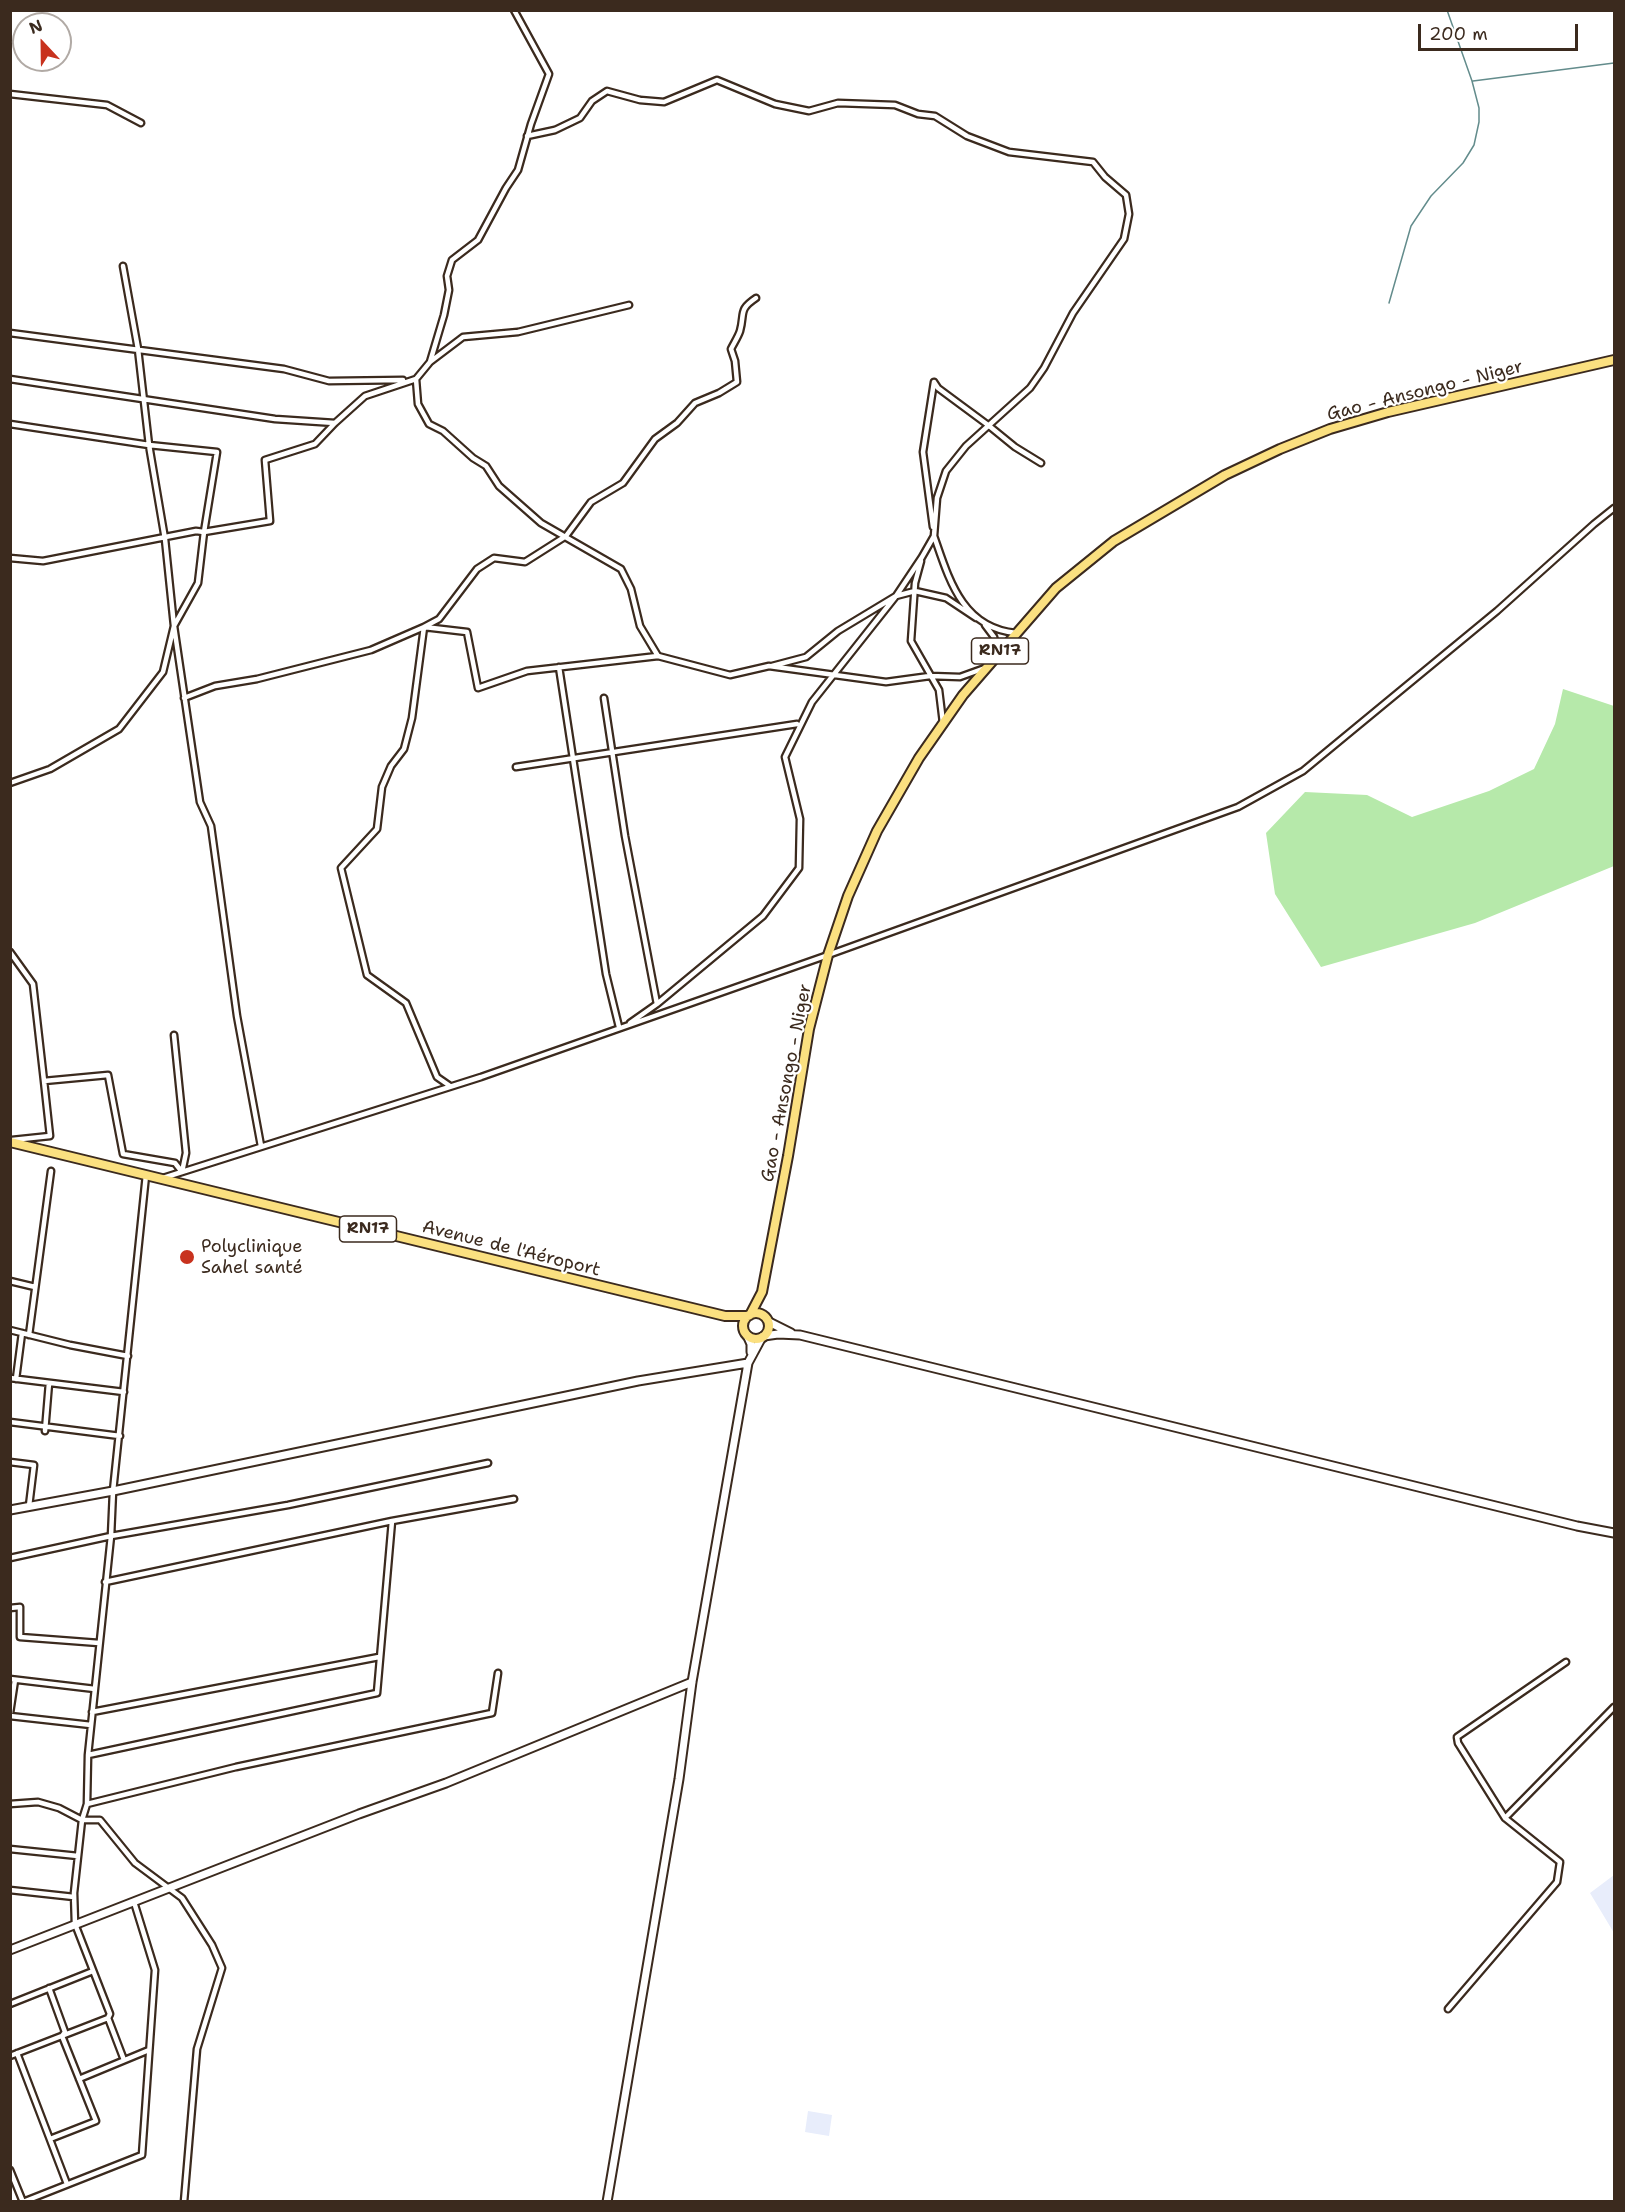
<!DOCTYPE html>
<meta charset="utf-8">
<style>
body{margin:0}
#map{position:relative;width:1625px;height:2212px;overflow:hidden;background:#fff;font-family:"Shantell Sans",sans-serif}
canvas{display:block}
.frame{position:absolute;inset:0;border:12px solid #3b2a1e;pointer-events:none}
.north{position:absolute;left:12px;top:12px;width:60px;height:60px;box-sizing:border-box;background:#fff;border:2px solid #b1aaa5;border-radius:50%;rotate:338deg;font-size:16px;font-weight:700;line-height:24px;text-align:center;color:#3b2a1e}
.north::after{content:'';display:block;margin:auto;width:21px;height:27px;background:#c8321e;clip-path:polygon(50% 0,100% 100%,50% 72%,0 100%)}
.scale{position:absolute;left:1418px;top:24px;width:160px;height:27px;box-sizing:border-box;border:3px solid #3b2a1e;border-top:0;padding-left:8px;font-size:18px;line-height:21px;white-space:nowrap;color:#3b2a1e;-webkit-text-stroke:4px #fff;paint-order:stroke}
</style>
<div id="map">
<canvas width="1625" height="2212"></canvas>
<div class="frame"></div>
<div class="north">N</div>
<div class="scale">200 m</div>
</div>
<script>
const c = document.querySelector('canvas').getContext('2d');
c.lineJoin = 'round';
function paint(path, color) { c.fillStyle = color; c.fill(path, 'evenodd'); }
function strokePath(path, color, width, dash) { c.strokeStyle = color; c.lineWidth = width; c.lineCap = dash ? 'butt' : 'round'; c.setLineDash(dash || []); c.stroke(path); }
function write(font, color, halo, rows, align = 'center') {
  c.font = font + ' "Shantell Sans",sans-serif'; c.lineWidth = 4.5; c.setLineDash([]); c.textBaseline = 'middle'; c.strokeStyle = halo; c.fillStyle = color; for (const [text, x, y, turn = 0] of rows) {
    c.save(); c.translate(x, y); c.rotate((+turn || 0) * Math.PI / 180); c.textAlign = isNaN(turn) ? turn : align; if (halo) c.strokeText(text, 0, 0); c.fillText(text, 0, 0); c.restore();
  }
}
const built = new Path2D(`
 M1614,1875V1933L1590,1893Z
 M808,2111L832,2115L829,2136L805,2132Z`);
const green = new Path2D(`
 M1563,689L1614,706V866L1475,923L1321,967L1275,894L1266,833L1305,792L1367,795L1412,817L1489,791L1534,769L1555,724Z`);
const stream = new Path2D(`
 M1473,81L1614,63
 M1389,303L1411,226L1431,196L1463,163L1474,145L1479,122V108L1472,81L1447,10`);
const street = new Path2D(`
 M10,94L107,105L141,123
 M527,136L555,130L580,118L592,101L607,91L640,100L664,102L717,80L775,104L809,111L838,103L895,105L918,114L935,116L967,136L1009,152L1093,162L1105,177L1126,195L1129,214L1124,239L1073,313L1044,368L1030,388L966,446L946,471L937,498L934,536L922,557L896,596L812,702L785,757L800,819L799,868L763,916L657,1004L630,1023
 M10,333L284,369L329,381L403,380
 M430,362L444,315L449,290L447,276L452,260L478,240L506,188L518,170L531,124L549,74L514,10
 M10,379L275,419L335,423
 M416,379L418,404L429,424L443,431L473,458L486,466L499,486L541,523L621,569L631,589L640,626L658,656L730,675L769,666L886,682L930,676L960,677L985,668
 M934,382L938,388L988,425L1015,447L1041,463
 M10,424L149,445L217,452L204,532L196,531L43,561L10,558
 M933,527L923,452L934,382
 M934,536C949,579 962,628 1016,633
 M921,561L915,583L911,641L939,690L943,723
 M985,625L994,637L998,653
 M772,666L806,657L838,631L896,596L915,591L946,598L976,618
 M559,667L606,974L619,1027
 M184,698L215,686L257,679L371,650L424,627L467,632L478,688L527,671L658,656
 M604,698L625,836L657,1004
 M516,767L797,724
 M10,783L50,769L119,729L163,672L174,626L165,539L149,445L138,349L123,266
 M10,952L33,984L44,1081L108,1075L123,1154L175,1163L182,1172
 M174,1035L186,1153L182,1172
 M450,1086L437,1077L406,1003L367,975L341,868L377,829L382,787L391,766L404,749L412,718L424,627L439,619L477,569L494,558L525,562L566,536L591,502L623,483L655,439L677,423L695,403L719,393L737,382L735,361L731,349C734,343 738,337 740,331C745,313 738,310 756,298
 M12,1140L50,1136L44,1081
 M261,1146L237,1016L211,826L200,802L174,626L198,583L204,532L270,521L265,460L315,444L335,423L365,396L416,379L430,362L463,337L518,332L629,305
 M163,1178L481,1077L828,955L1238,807L1303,771L1497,611L1594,524L1614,508
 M10,1281L35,1287
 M10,1330L70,1345L128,1356
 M29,1335L51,1171
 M10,1378L124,1392
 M16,1379L22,1333
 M10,1422L120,1436
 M45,1431L49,1383
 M10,1462L34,1465L29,1506
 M10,1558L111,1536L288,1505L488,1463
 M105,1582L392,1521L514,1499
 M10,1608L20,1607V1637L99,1643
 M10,1679L95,1689
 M92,1712L379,1657
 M10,1713L15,1680
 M10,1716L91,1725
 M88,1755L377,1693L392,1521
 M10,1804L38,1802L59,1808L82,1820H100L135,1863L182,1898L212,1945L222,1968L197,2049L184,2202
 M87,1804L236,1767L492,1713L498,1673
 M1505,1818L1458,1743L1457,1737L1566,1662
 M10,1849L78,1856
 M10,1890L74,1897
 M49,1988L65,2032L62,2036L96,2121L50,2139
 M10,2004L93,1971
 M1448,2009L1557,1882L1560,1862L1505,1818L1614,1707
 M17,2053L67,2184
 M10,2056L108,2018
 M124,2060L108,2018L110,2014L75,1924L74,1893L82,1820L87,1804L88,1755L111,1536L113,1491L146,1175
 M79,2079L149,2050
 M10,2170L23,2202
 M23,2202L142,2155L155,1970L134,1902`);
const secondary = new Path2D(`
 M769,1322L791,1333
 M747,1335L751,1344V1352
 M764,1336L778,1334L800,1335L1577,1526L1614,1533
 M10,1510L113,1491L638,1381L748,1363
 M10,1950L359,1814L446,1783L692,1682
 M607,2202L679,1779L692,1682L748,1363L762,1337`);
const primary = new Path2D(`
 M10,1142L725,1316H748
 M743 1326a13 13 0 1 1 26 0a13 13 0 1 1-26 0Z
 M750,1315L762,1292L788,1156L809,1029L828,955L848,896L877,831L919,758L963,695L1056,588L1114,541L1225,475L1280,449L1330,429L1388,412L1614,360`);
const markers = [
 [187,1257,8,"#c8321e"]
];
const shields = [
 [1000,651,57],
 [368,1229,57]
];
const shieldNames = [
 ["RN17",1000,651],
 ["RN17",368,1229]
];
const streetNames = [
 ["Gao - Ansongo - Niger",1425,391,-14],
 ["Gao - Ansongo - Niger",787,1083,-79],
 ["Avenue de l'Aéroport",511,1249,14]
];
const poiNames = [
 ["Polyclinique",201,1247],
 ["Sahel santé",201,1268]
];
paint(built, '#e8edfb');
paint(green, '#b6e9aa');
strokePath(stream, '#638c8c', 1.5);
strokePath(street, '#3b2a1e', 9);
strokePath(secondary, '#3b2a1e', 11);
strokePath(primary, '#3b2a1e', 12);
strokePath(street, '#fff', 4.5);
strokePath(secondary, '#fff', 7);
strokePath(primary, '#fbe080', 8);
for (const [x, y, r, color] of markers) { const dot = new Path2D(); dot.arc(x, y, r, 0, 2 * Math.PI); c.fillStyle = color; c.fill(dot); strokePath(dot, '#fff', 2); }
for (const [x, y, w] of shields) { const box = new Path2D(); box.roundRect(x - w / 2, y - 13, w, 26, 4.5); c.fillStyle = '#fff'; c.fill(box); strokePath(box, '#3b2a1e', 1.5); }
write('bold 16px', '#3b2a1e', null, shieldNames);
write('18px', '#3b2a1e', '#fff', streetNames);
write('18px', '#3b2a1e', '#fff', poiNames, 'left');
</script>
